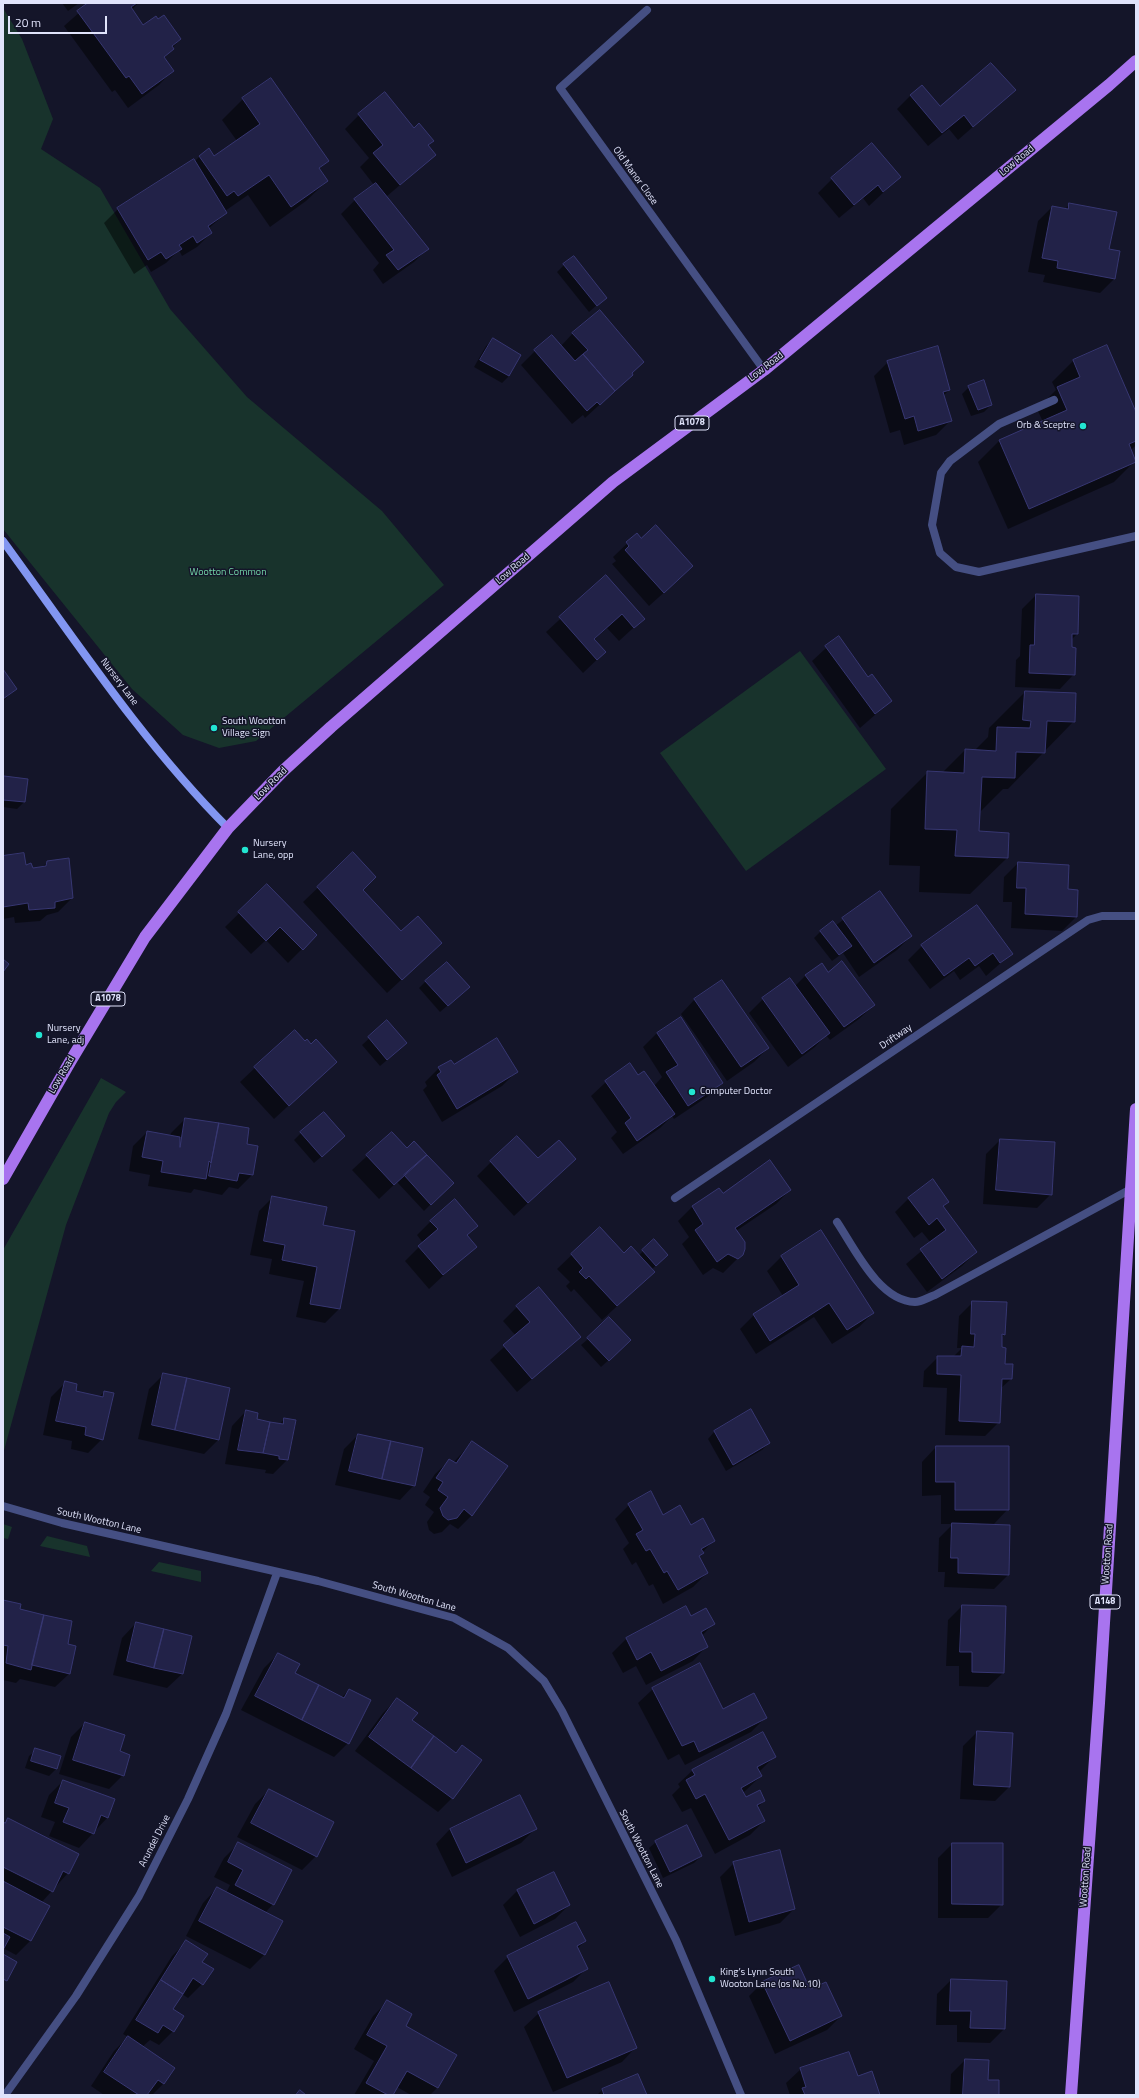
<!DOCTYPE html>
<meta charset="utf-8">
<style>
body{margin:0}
#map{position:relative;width:1139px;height:2098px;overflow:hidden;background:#141529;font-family:"Titillium Web",sans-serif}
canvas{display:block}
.frame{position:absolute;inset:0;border:4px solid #e0e3fb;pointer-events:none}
.scale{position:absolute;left:8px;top:16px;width:99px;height:18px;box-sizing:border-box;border:2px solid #e0e3fb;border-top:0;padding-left:5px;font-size:12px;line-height:14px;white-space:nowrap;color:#e0e3fb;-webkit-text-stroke:3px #141529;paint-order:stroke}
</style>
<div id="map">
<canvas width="1139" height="2098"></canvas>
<div class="frame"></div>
<div class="scale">20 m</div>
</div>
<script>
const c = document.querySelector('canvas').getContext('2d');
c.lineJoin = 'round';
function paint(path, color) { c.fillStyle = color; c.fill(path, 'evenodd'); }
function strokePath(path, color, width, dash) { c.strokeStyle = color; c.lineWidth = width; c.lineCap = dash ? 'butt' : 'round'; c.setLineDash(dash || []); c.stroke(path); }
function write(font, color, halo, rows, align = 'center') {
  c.font = font + ' "Titillium Web",sans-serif'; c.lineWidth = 3; c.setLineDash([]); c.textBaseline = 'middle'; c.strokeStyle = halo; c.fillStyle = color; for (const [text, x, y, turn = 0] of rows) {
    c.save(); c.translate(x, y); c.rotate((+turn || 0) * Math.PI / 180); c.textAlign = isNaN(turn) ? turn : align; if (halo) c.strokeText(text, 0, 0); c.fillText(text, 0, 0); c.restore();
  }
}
const green = new Path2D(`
 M3,8L22,39L53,119L41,149L100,188L170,309L247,397L382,511L444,585L256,741L219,748L183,735L132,689L3,529Z
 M800,651L886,769L746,871L660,753Z
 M101,1078L126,1092L116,1102L109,1113L66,1225L3,1454V1250Z
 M3,1524L12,1527L8,1539L3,1538Z
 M47,1536L87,1546L90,1557L40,1546Z
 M159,1562L201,1571V1582L151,1571Z`);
const shadow = new Path2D(`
 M62,3H79L68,11Z
 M90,3H138L132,10L143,26L180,39L164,58L173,70L159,85L128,108L115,90L112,92L64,26Z
 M1015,90L958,140L949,129L928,146L897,109L911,95L940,107Z
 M243,99L328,160L319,169L327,181L306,201L270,227L248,195L225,211L226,213L208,229L211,233L197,247L182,256L179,250L166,263L151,272L147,265L134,274L104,223L118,209L194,162L200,156L214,157L237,141L222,120Z
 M359,115L414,129L435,155L386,197L428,248L414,262L383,284L373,270L379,263L341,214L355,200L374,185L360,167L369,158L345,129Z
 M900,177L869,206L863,198L839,218L818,193L832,179Z
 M1070,204L1108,249L1114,279L1100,293L1043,282L1045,275L1028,272L1038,221L1052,207L1065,209Z
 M564,265L605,298L589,312L557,272Z
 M573,333L632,375L585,418L583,415L572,424L521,365L535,351L561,346Z
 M493,339L509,376L502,383L474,367L486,346Z
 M1106,347L1136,415V445L1130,451L1135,461L1114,482L1008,529L978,462L999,441L1043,422L1037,409L1056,390L1052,382L1073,361Z
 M888,362L949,390L943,396L950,421L936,435L904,445L900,430L890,433L874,376Z
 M969,387L991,405L984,412L971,416L962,394Z
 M637,534L678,580L649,606L612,564L616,561L613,557Z
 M606,577L643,619L619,641L607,628L594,640L605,652L583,673L546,632Z
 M1036,595L1078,597L1077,634L1071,640L1074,674L1060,689L1015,687L1016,660L1020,656L1022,609Z
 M838,637L868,678L891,701L860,728L812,661Z
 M3,670L16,689L3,701Z
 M1025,692L1074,721L1008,789H1003L979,813L978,832L1007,858L970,894L919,892L920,866L889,865L891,809L928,772L942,773L965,750L974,751L988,737L989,728Z
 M4,777L27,779L24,802L17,809L3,807Z
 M353,854L362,890L401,932L441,943L387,993L303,902Z
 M3,857L32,869L42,867L48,862L72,898L58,912L47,915L40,921L15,923L14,917L3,919Z
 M1018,863L1067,890L1076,917L1062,931L1011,928L1012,902H1003L1004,877Z
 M267,886L316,935L288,963L266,940L251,954L225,927Z
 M880,892L911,936L897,950L859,977L843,953L832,961L814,938L821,931L835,926Z
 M922,946L1011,954L986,976L979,966L960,980L954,971L930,989L908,960Z
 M828,973L874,1005L859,1019L830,1040L826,1035L815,1047L788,1067L749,1013L763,999L795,986L806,975Z
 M426,981L462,993L440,1012L419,988Z
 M695,999L768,1048L754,1062L727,1081L681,1014Z
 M387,1022L399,1050L380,1066L362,1045Z
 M294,1031L305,1043L336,1062L274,1119L240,1082Z
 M657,1033L722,1083L707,1097L674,1119L672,1116L660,1128L623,1154L611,1138L617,1132L591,1096L606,1082L630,1065L638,1076L654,1086L662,1077L643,1047Z
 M453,1065L516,1072L502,1086L442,1122L423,1090L427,1086L425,1082L439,1068Z
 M185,1119L248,1129L246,1145L252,1175L238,1189L229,1187L222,1195L194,1189L191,1193L148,1186L150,1175L129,1171L133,1146L147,1132L170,1136L171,1133Z
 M301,1133L337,1143L314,1163L294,1140Z
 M392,1133L407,1149L452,1183L424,1211L397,1182L379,1199L352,1170Z
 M1000,1140L1051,1194L1037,1208L983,1204L986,1154Z
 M538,1160L560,1173L514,1216L477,1176L491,1162Z
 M719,1189L722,1195L790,1190L776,1204L736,1231L738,1258L723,1273L713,1268L703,1275L682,1244L689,1237L678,1221L692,1207Z
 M273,1197L322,1226L339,1309L325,1323L296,1317L304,1281L269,1274L272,1259L250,1255L259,1211Z
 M909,1198L948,1202L942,1207L976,1252L962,1266L927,1292L906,1264L931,1243L922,1232L914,1238L895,1212Z
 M431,1221L477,1226L466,1236L475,1246L429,1289L405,1261L423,1243L417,1235Z
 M600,1228L624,1254L638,1256L654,1241L667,1255L651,1270L639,1286L602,1320L574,1289L571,1292L566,1286L570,1282L557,1269Z
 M821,1231L873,1313L859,1327L832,1344L814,1317L756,1354L740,1329L754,1315L783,1296L767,1271L781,1257Z
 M973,1302L1004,1335L1001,1338V1348L1004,1365L1011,1379L1000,1389L999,1422L985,1436L945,1435L947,1388L923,1387L924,1371L938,1357H953L962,1348H957L959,1316Z
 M517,1307L580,1337L517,1392L490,1360L516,1336L503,1321Z
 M588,1339L623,1347L601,1367L581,1345Z
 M164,1374L229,1389L218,1440L204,1454L138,1439L149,1389Z
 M65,1383L75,1392L99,1397L104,1392L102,1439L88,1453L71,1449L72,1441L43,1435L51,1397Z
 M246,1411L256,1420L279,1425L284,1419L287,1460L273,1474L265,1473L266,1470L225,1464L232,1426Z
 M714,1432L769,1443L762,1450L726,1471L708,1439Z
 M358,1435L414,1485L400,1500L335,1485L344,1449Z
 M472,1442V1515L458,1529L450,1524L442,1532L434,1534L429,1530L427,1522L434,1512L425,1505L430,1497L423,1492L435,1474L450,1460L453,1463Z
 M936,1447L1008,1509L993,1525L1008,1575L994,1589L944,1587L945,1572H938L939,1538L953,1524H941V1495L922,1496V1462Z
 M629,1505L663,1516L714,1540L698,1557L707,1573L693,1587L663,1604L653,1584L649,1586L636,1562L632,1565L623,1549L629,1543L615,1519Z
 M3,1601L67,1645L70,1673L55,1687L20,1679L16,1683L3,1680Z
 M962,1606L1003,1673L988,1687L959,1686V1666H946L948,1620Z
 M691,1617L713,1624L702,1636L707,1646L693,1661L646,1685L636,1666L623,1673L612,1653L626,1639Z
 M136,1623L190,1636L182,1674L167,1688L113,1675L122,1638Z
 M278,1654L294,1673L341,1698L349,1690L348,1743L334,1757L241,1710L264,1668Z
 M653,1689L723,1711L765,1718L751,1732L685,1765L679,1754L668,1760L638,1703Z
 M397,1699L410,1721L455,1753L462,1746L452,1798L438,1812L355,1751L383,1713Z
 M85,1723L119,1752L123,1775L109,1789L59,1774L71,1737Z
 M977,1732L1009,1787L995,1801L960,1799L963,1746Z
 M36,1750L59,1757L56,1769L49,1776L25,1768L29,1756Z
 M775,1756L759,1772L761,1776L743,1793L746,1799L764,1801L757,1808L764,1821L750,1835L715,1854L691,1808L682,1812L672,1795L680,1787L678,1784L693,1770Z
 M63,1781L108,1817L79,1848L49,1836L55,1822L41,1817L49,1795Z
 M269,1790L316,1856L302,1870L237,1837L255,1804Z
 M519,1796L535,1829L521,1843L452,1877L436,1844L450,1829Z
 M8,1819L68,1873L41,1903L49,1907L30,1941L16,1955L3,1948V1823Z
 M656,1842L701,1856L694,1863L663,1878L649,1848Z
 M238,1844L273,1904L265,1913L281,1921L264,1955L250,1969L186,1936L203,1903L217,1888L226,1893L230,1885L214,1877L224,1858Z
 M952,1844L1002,1904L988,1918H938V1858Z
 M734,1863L794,1909L780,1923L735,1936L720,1877Z
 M517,1891L569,1905L555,1919L520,1937L503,1905Z
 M585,1941L577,1949L587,1968L573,1982L514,2012L494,1971L508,1957Z
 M186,1942L201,1962L202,1984L188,1998L182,1994L172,2010L173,2031L159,2045L150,2040L142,2047L164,2083L152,2095H104L91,2086L114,2051L128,2037L123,2034L172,1956Z
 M951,1980L1004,2029L990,2043L957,2042V2025H936L937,1994Z
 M763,1982L809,1991L841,2016L827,2030L775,2054L749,1996Z
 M608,1983L636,2047L622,2062L553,2092L524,2027L539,2013Z
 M387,2002L404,2026L456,2055L437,2088L430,2095H411L397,2087L392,2095H354L374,2061L354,2049L373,2016Z
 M965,2060L987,2081L998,2095H950L951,2074Z
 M801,2069L857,2078L879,2095H790L786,2083Z
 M637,2075L646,2095H597L602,2090Z`);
const building = new Path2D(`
 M88,3H137L131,7L143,25L156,16L158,19L164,15L181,39L172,46L174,49L164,57L174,71L142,94L129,76L126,78L77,11Z
 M991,63L1016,90L973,127L964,115L942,133L910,95L922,85L940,106Z
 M271,78L329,161L319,168L328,181L291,207L269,175L238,196L234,191L227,196L199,156L209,148L214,156L260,124L242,98Z
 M385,92L414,128L419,123L434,141L428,145L436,155L400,185L373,153L383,145L358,114Z
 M872,143L901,177L883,192L878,185L854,205L831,178Z
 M194,159L227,213L208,226L212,233L197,243L193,236L179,245L182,249L166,259L161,252L148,260L117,208Z
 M376,183L429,249L398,270L386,255L394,250L354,199Z
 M1069,203L1117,212L1109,249L1120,251L1115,279L1057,268L1058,261L1042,258L1052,206L1068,209Z
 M574,256L607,298L597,306L563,264Z
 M600,310L644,362L632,373L633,375L615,391L583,354L588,350L572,333Z
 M552,335L575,361L583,354L615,391L600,405L597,402L587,411L534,350Z
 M493,338L521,355L509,376L480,360Z
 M1107,345L1136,412V441L1129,444L1136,462L1029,509L999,440L1067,410L1057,387L1080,377L1073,360Z
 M938,346L950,390L943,392L952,421L918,431L914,416L905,419L887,361Z
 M984,380L992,405L978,410L968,386Z
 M656,525L693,566L664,593L625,550L629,546L626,542L637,533L641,538Z
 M606,575L645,619L634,628L622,614L594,639L606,652L597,660L559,617Z
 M1036,594L1079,596L1078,634H1072V647L1076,648L1075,675L1029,673L1030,645H1034Z
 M839,636L868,677L872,674L892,701L875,714L825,646Z
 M3,669L17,689L3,699Z
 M1025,691L1076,693L1075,722L1047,721L1045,753L1016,752L1015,778L982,777L979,831L1009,833L1008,858L955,856L957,830L925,829L927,771L964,773L965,749L996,751L997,727L1030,728L1031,721L1023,720Z
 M4,776L28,779L25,802L3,800Z
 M353,852L376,877L363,890L401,931L418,916L442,943L402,980L317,887Z
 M24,853L26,865L31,863L33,868L46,866L47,861L69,858L73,898L55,902V908L29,910L28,903L3,907V856Z
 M1018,862L1069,865L1068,889L1078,890L1077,917L1025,914L1026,888H1017Z
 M267,884L317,935L303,950L280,927L266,941L238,912Z
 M880,891L912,936L874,963L842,918Z
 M977,905L1013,954L1000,963L993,953L975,966L969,958L944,976L921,945Z
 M833,921L852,946L839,955L820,931Z
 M3,959L9,964L3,972Z
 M842,961L875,1005L844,1027L805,975L822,963L828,972Z
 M447,962L470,987L448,1006L425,981Z
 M790,978L830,1033L802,1054L762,998Z
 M722,980L769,1048L741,1067L694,999Z
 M681,1017L723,1083L688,1106L666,1072L678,1065L657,1033Z
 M387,1020L407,1043L387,1060L368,1037Z
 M295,1030L305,1041L307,1039L311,1044L316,1039L337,1062L289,1106L254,1067Z
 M497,1038L518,1072L457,1109L437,1075L441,1072L438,1067L451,1060L454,1064Z
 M630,1063L638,1075L644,1071L675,1114L637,1141L625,1123L631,1118L605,1081Z
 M324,1112L345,1136L322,1157L300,1132Z
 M185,1118L219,1123L211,1163L209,1161L206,1179L161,1172L163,1161L142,1157L147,1131L180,1137V1147Z
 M219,1123L249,1128L247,1144L258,1146L253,1175L239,1173L237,1181L209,1176Z
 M392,1132L407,1148L414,1141L427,1155L394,1185L366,1155Z
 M517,1136L538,1158L559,1140L576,1159L528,1203L490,1161Z
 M1000,1139L1055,1142L1052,1195L996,1190Z
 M427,1155L454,1183L431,1205L404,1175Z
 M770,1160L791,1190L735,1228L745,1242V1249L743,1255L738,1259L728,1254L717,1262L695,1230L703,1224L692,1206L719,1188L723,1193Z
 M933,1179L949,1202L943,1206L977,1252L942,1279L920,1249L946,1230L937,1218L929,1225L908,1198Z
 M272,1196L327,1207L323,1225L355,1231L340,1309L310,1304L317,1267L282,1260L285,1245L264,1241Z
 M455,1199L478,1226L467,1235L477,1247L443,1275L418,1246L438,1229L430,1221Z
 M600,1227L624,1253L631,1246L655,1272L617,1306L589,1276L586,1279L579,1272L583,1268L571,1254Z
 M821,1230L874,1313L847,1330L829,1303L770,1341L753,1314L799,1285L781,1256Z
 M654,1239L668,1255L656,1266L642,1250Z
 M539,1287L581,1337L532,1379L503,1345L530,1322L516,1306Z
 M972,1301L1007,1302L1005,1335L1002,1334V1347L1006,1348L1005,1364H1013L1012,1379H1002L1000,1423L959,1421L961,1375L937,1374V1356H961L962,1346L974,1347L975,1334H971Z
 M609,1317L631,1340L609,1361L587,1338Z
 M163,1373L187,1378L175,1430L152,1425Z
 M187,1378L230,1388L219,1440L175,1430Z
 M65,1381L77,1384L76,1391L103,1397L104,1391L114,1393L103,1440L85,1435L86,1427L56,1421Z
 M751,1409L770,1443L733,1465L714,1431Z
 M246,1410L258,1413L257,1419L270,1422L263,1453L238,1450Z
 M284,1418L296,1420L288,1460L279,1459V1456L263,1453L270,1422L283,1424Z
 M358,1434L391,1441L382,1479L349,1471Z
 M391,1441L423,1448L415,1486L382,1479Z
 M472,1441L508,1466L472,1516L464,1509L457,1518L448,1520L443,1516L440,1508L448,1497L438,1490L443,1482L436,1478L449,1459L456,1463Z
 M936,1446H1009V1510H955V1482H936Z
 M651,1491L663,1515L680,1505L691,1525L703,1518L715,1541L701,1549L704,1553L699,1556L708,1573L678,1590L667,1571L664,1573L650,1549L646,1551L636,1534L643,1530L628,1504Z
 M952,1523L1010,1525L1009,1575L958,1573V1558H951Z
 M3,1600L21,1604L20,1609L44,1615L31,1670L6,1663L8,1646L3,1645Z
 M962,1605L1006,1606L1004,1673L972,1672V1652H960Z
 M686,1606L691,1616L706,1608L715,1624L701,1632L708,1647L661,1671L651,1652L637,1660L626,1638Z
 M44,1615L72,1621L68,1644L76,1646L70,1674L32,1665Z
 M136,1622L164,1629L154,1668L127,1661Z
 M164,1629L192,1636L183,1674L154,1668Z
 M278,1653L300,1664L295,1673L319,1685L302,1720L255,1696Z
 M700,1663L723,1709L754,1693L767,1718L699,1752L694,1741L682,1746L652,1688Z
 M319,1685L344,1698L349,1689L371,1700L349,1744L302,1720Z
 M397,1698L418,1713L412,1720L434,1736L411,1768L369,1737Z
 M85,1722L125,1735L120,1751L130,1755L124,1776L73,1760Z
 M977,1731L1013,1733L1010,1787L974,1785Z
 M763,1732L776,1757L757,1767L762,1776L741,1788L746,1797L760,1790L765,1801L757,1805L765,1821L729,1840L705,1794L696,1799L686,1780L695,1775L692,1770Z
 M434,1736L456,1753L462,1745L482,1760L453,1799L411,1768Z
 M35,1748L61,1756L57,1769L31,1761Z
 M63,1780L115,1799L108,1818L101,1815L94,1834L63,1822L69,1808L55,1803Z
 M269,1789L334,1822L317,1857L251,1823Z
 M520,1795L537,1829L466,1863L450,1829Z
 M8,1818L79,1854L69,1874L63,1871L53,1892L3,1867V1822L5,1823Z
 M687,1825L702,1856L670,1872L655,1841Z
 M238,1842L292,1870L274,1905L235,1885L243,1870L228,1862Z
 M952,1843H1003V1905L952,1904Z
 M780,1850L795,1909L749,1922L733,1862Z
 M554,1872L570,1905L534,1924L517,1890Z
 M3,1881L50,1906L31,1941L3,1927Z
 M217,1887L283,1921L265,1955L199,1921Z
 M576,1922L586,1941L577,1946L588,1969L528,1999L507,1956Z
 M3,1933L10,1937L3,1950Z
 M186,1940L208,1954L202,1962L214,1969L203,1985L193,1978L183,1994L161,1980Z
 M3,1954L17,1962L7,1981L3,1979Z
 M799,1965L810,1989L826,1982L842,2016L790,2041L762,1982Z
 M951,1979L1007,1981L1005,2029L970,2028L971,2011H950Z
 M161,1980L183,1994L173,2009L184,2016L174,2032L163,2025L158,2033L136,2020Z
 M609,1982L637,2048L567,2078L538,2012Z
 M387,2000L412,2014L406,2026L457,2055L438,2088L407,2071L393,2095H388L366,2083L387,2046L367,2035Z
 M128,2036L175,2068L164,2084L158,2080L147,2095H139L104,2072Z
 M849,2052L858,2076L872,2071L880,2095H805L802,2088L806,2087L800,2068Z
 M965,2059L989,2060L988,2080H999V2095H963Z
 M638,2074L647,2095H604L602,2089Z
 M300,2090L306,2095H296Z`);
const lane = new Path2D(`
 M1054,400L999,424L950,461L941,473L932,525L940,553L956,567L979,572L1136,536
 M837,1222C855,1249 879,1301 915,1302C921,1302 929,1297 935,1295L1131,1189`);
const street = new Path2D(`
 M647,10L560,88L764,370
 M675,1198L1088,920L1102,916H1136
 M3,1506L62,1523L318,1581L454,1618L508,1648L544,1681L562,1711L676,1940L741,2095
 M5,2095L76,1996L139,1896L188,1799L226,1714L277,1573`);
const secondary = new Path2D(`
 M3,541C74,638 142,742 228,828`);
const primary = new Path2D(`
 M3,1179L70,1062L145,937L228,828L283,771L331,727L613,482L764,370L1109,85L1136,61
 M1071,2095L1099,1703L1136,1109`);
const markers = [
 [1083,426,4,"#22e5d1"],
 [214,728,4,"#22e5d1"],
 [245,850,4,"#22e5d1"],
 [39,1035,4,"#22e5d1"],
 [692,1092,4,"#22e5d1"],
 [712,1979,4,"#22e5d1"]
];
const shields = [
 [692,423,34],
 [108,999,34],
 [1105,1602,30]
];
const shieldNames = [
 ["A1078",692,423],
 ["A1078",108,999],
 ["A148",1105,1602]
];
const streetNames = [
 ["Low Road",1017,161,-40],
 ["Old Manor Close",635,176,54],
 ["Low Road",766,367,-38],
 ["Low Road",513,569,-41],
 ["Nursery Lane",119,682,53],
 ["Low Road",271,784,-45],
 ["Driftway",896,1037,-34],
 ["Low Road",62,1075,-60],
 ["South Wootton Lane",99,1521,13],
 ["Wootton Road",1108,1554,-86],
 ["South Wootton Lane",414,1597,16],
 ["Arundel Drive",155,1841,-63],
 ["South Wootton Lane",641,1849,63],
 ["Wootton Road",1086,1877,-86]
];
const poiNames = [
 ["Orb & Sceptre",1075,426,"right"],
 ["South Wootton",222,722],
 ["Village Sign",222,734],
 ["Nursery",253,844],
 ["Lane, opp",253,856],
 ["Nursery",47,1029],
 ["Lane, adj",47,1041],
 ["Computer Doctor",700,1092],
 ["King’s Lynn South",720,1973],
 ["Wooton Lane (os No.10)",720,1985]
];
const parkNames = [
 ["Wootton Common",228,573]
];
paint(green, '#18332c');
paint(shadow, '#0007');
paint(building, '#222248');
strokePath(building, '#373772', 1);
strokePath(lane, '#454f83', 8);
strokePath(street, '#454f83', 8);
strokePath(secondary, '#8296f1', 8);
strokePath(primary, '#a874ef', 12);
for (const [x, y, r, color] of markers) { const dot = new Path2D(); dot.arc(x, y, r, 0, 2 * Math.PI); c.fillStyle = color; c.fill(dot); strokePath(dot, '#141529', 1.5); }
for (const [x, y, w] of shields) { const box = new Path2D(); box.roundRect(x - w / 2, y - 7, w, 14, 3); c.fillStyle = '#141529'; c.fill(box); strokePath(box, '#e0e3fb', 1); }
write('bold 9px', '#e0e3fb', null, shieldNames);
write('10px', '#e0e3fb', '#141529', streetNames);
write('10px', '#e0e3fb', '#141529', poiNames, 'left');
write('10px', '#73d5a8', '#141529', parkNames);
</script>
